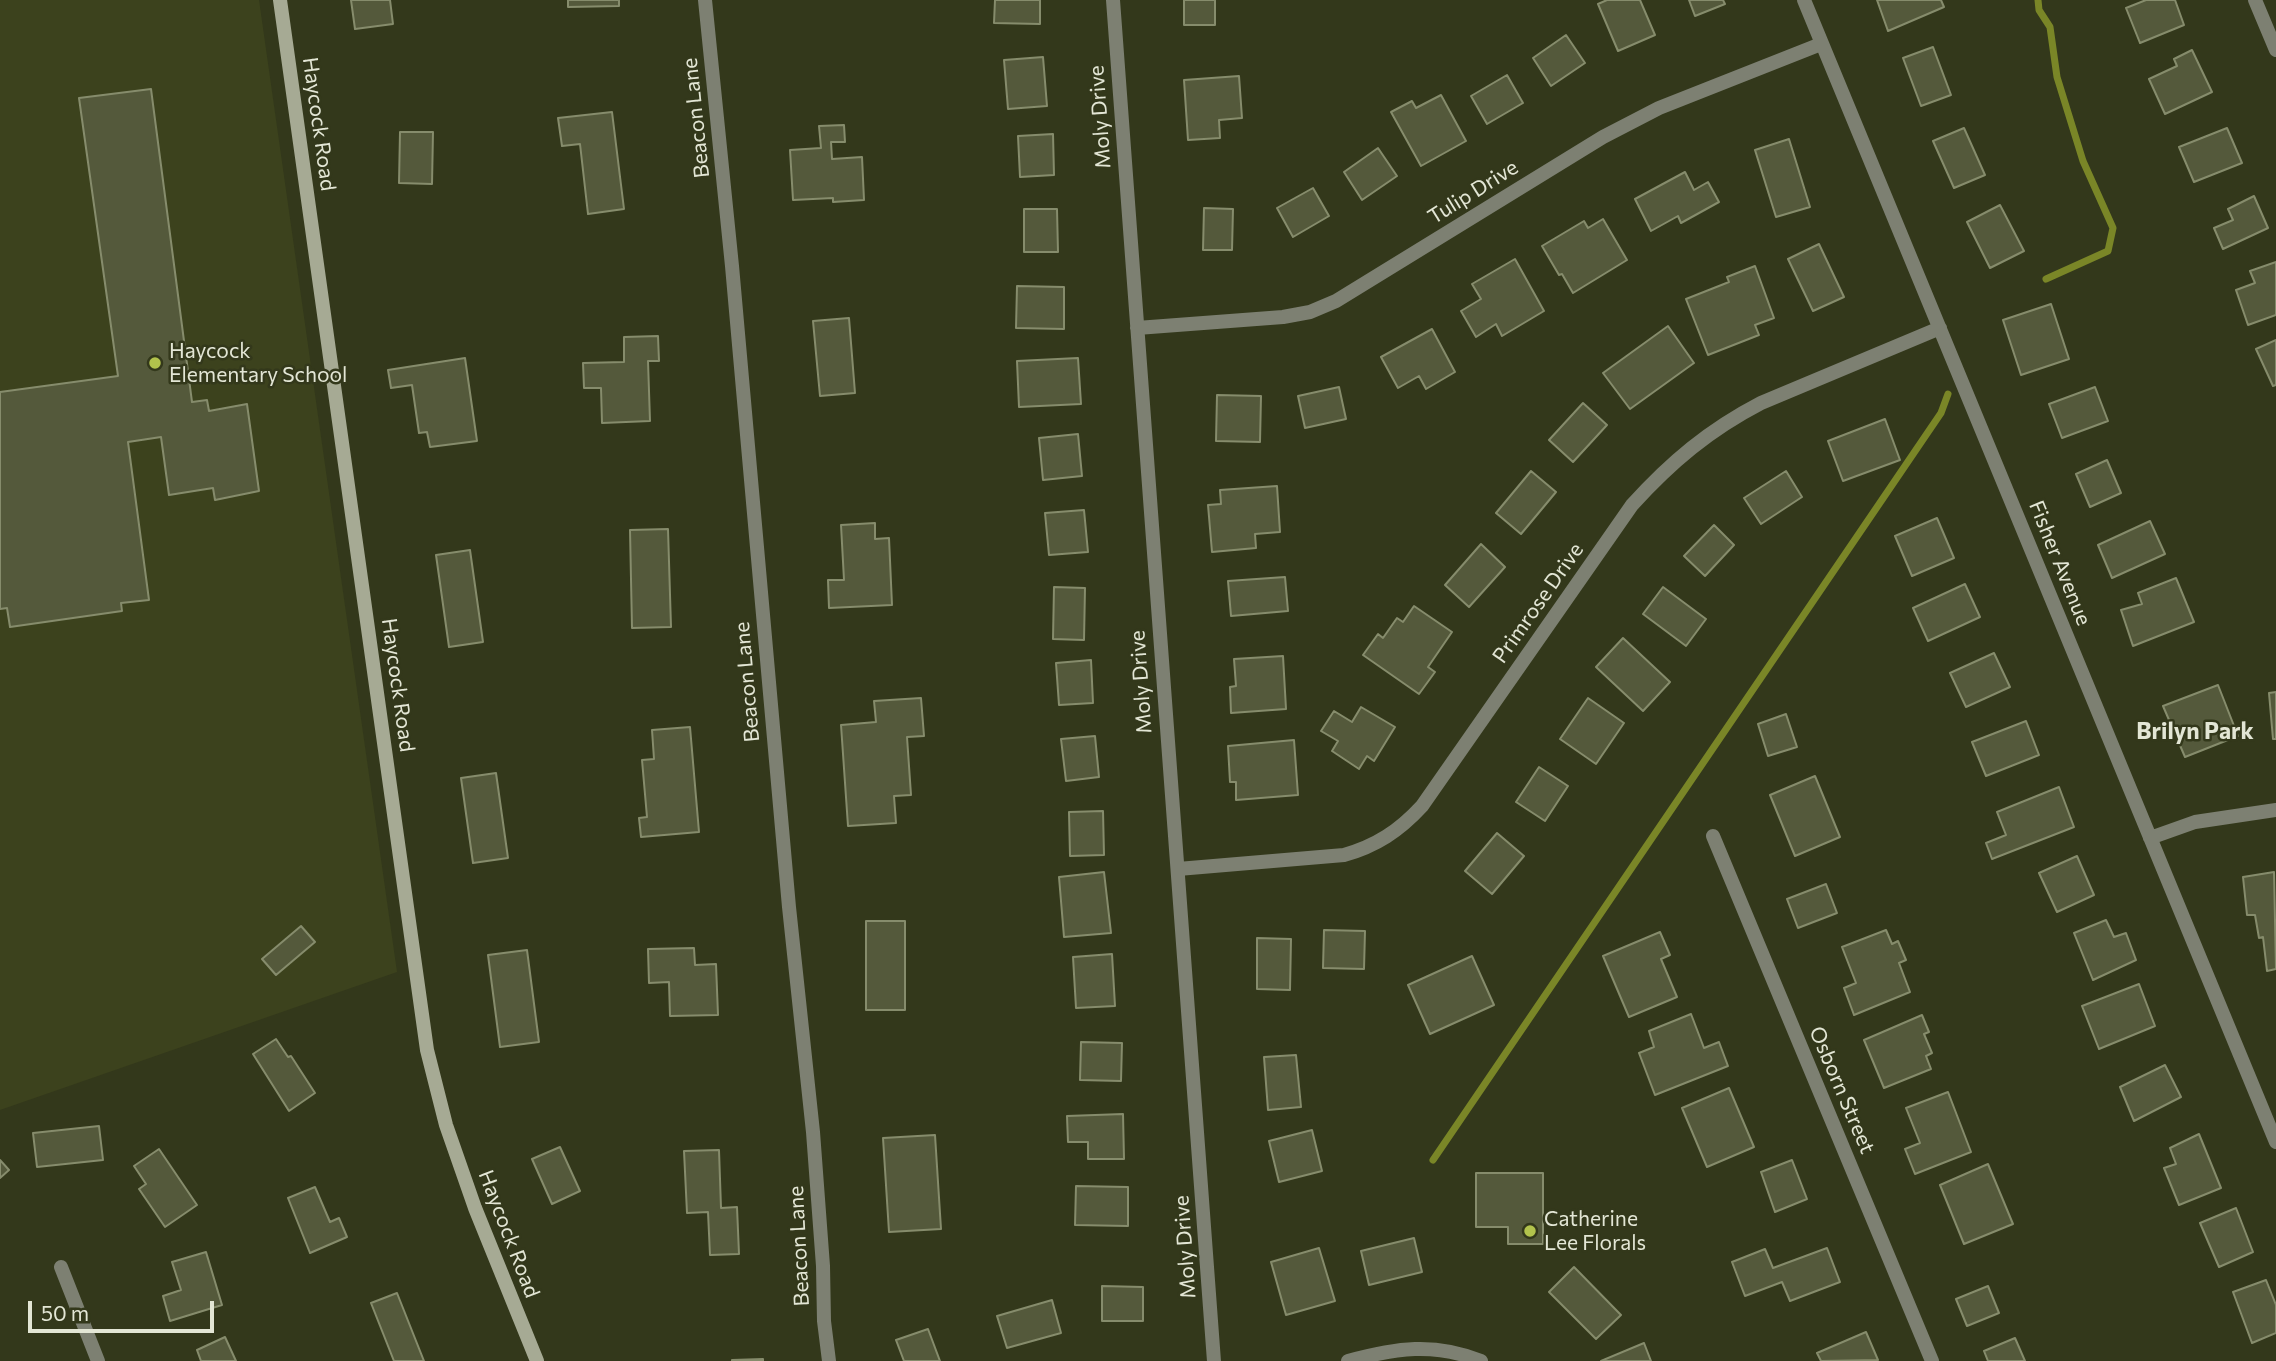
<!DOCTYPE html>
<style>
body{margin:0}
#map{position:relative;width:2276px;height:1361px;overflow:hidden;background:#33381b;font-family:Commissioner,sans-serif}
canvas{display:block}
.scale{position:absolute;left:28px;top:1301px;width:186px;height:32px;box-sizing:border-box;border:4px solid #e3e6d5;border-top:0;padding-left:9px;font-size:21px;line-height:24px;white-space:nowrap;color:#e3e6d5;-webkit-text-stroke:5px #33381b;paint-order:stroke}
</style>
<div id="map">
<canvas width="2276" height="1361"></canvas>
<div class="scale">50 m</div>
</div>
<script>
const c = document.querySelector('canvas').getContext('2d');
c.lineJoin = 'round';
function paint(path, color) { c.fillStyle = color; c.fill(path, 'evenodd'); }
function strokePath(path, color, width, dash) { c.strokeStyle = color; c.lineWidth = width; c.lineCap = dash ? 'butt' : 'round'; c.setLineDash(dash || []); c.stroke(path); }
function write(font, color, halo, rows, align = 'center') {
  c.font = font + ' Commissioner,sans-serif'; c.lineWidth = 5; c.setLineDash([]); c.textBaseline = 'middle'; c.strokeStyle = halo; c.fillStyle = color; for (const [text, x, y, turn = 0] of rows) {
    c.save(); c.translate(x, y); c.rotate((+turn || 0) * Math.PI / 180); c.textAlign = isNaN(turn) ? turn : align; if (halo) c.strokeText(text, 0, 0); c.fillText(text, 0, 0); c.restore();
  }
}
const built = new Path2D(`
 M0,0H259L397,972L0,1110Z`);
const stream = new Path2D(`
 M2038,0L2039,10L2050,27L2057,77L2083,161L2113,228L2108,251L2046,279
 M1433,1160L1941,413L1948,394`);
const building = new Path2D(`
 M351,0H390L393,24L355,29Z
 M568,0H619V6L568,7Z
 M995,0H1040V24L994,23Z
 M1184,0H1215V25H1184Z
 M1607,0H1640L1655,35L1618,51L1598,4Z
 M1689,0H1723L1725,4L1695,16Z
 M1877,0H1941L1944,7L1888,31Z
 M2146,0H2175L2184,25L2140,43L2126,8Z
 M1566,35L1585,63L1551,86L1533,58Z
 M1933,47L1951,95L1921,106L1903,58Z
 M2192,50L2212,92L2165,114L2149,79L2177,66L2174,59Z
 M1043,57L1047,106L1008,109L1004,60Z
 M1507,75L1523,103L1487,124L1471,96Z
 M1239,76L1242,118L1219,120L1220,138L1188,140L1184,80Z
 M151,89L192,402L207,400L209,411L247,404L259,491L215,500L213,488L169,495L161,437L128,442L149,600L121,603L122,611L10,627L7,608L0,609V392L118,376L79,98Z
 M1441,95L1466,141L1421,166L1391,112L1412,101L1416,108Z
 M612,112L624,209L588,214L580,144L562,146L558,118Z
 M844,125L845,142H831L832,159L862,157L864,200L833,202V198L793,200L790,150L821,148L819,126Z
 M1964,128L1985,175L1954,188L1933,141Z
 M2227,128L2242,163L2194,182L2179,147Z
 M400,132H433L432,184L399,183Z
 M1053,134L1054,175L1020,177L1018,136Z
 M1789,139L1810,207L1776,217L1755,150Z
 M1378,148L1397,176L1362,200L1344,172Z
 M1685,172L1694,190L1708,182L1719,202L1681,223L1678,216L1651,231L1635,199Z
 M1313,188L1329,216L1293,237L1277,208Z
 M2254,196L2268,228L2223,249L2214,228L2233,220L2228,209Z
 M2000,205L2024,251L1990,268L1967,222Z
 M1204,208L1233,209L1232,250H1203Z
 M1024,209H1057L1058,252H1024Z
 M1603,219L1627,260L1573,293L1562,274L1559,275L1542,246L1584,221L1588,228Z
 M1819,244L1844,297L1813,311L1788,259Z
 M1515,259L1544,311L1502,336L1496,324L1476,337L1461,311L1481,299L1472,284Z
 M2276,262V315L2248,325L2236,290L2255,283L2250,271Z
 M1755,266L1774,318L1755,325L1759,335L1708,355L1686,299L1729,282L1727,277Z
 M1017,286L1064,287V329L1016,328Z
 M2051,304L2069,359L2021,375L2003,320Z
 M849,318L855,393L820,396L813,321Z
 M1668,326L1694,363L1630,409L1603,373Z
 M1432,329L1455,372L1426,389L1419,376L1398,388L1381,357Z
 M658,336L659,361H648L650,421L602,423L601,388H584L583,363L624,362V337Z
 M2276,340V385L2273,386L2256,349Z
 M465,358L477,441L430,447L427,432L419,433L412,385L391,388L388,370Z
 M1078,358L1081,404L1019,407L1017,361Z
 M1339,387L1346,419L1305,428L1298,396Z
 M2095,387L2108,421L2062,438L2049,404Z
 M1217,395L1261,396L1260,442L1216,441Z
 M1583,403L1607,425L1573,462L1549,440Z
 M1885,419L1900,460L1843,481L1828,441Z
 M1078,434L1082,476L1043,480L1039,438Z
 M2107,460L2121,493L2090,507L2076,474Z
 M1531,471L1556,492L1521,534L1496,513Z
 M1786,471L1802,497L1761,524L1744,498Z
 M1277,486L1280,532L1255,534L1256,548L1212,552L1208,505L1221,504L1220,490Z
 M1084,510L1088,552L1049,555L1045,513Z
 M1937,518L1954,558L1912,576L1895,536Z
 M2150,521L2165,554L2112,578L2098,545Z
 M875,523V539L889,538L892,605L829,608L828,580H844L841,525Z
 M1714,525L1734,545L1705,576L1684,556Z
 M668,529L671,627L632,628L630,530Z
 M1481,544L1505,567L1469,607L1445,585Z
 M470,550L483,642L449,647L436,555Z
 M1285,577L1288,611L1231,616L1228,581Z
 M2176,578L2194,622L2133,646L2121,610L2142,604L2138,593Z
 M1965,584L1980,617L1928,641L1913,608Z
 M1054,587L1085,588L1084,640L1053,639Z
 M1663,587L1706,619L1686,646L1643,614Z
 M1414,606L1452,632L1428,667L1435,672L1419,694L1363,655L1378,634L1383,638L1397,618L1403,622Z
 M1623,638L1670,682L1643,711L1596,667Z
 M1994,653L2010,687L1966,707L1950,673Z
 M1283,656L1286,709L1231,713L1230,687L1236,686L1234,659Z
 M1091,660L1093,703L1059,705L1056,663Z
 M2218,685L2238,736L2185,757L2163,706Z
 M2276,692V739H2273L2269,693Z
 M921,698L924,736L907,737L911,795L894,796L896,823L848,826L841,725L876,722L874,701Z
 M1588,698L1624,723L1596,764L1560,739Z
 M1361,707L1395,727L1374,761L1367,756L1359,769L1332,751L1338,741L1321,731L1334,711L1352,722Z
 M1786,714L1797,747L1768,756L1758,724Z
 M2026,721L2039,755L1986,776L1972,742Z
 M690,727L699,832L641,837L639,818L647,817L642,760L654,759L652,730Z
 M1095,736L1099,777L1066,781L1061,739Z
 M1294,740L1298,795L1236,800V782H1230L1228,746Z
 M1539,767L1568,786L1545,821L1516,802Z
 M496,773L508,858L473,863L461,778Z
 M1815,776L1840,837L1795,856L1770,795Z
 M2059,787L2074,827L1992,859L1986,843L2006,835L1997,812Z
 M1103,811L1104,855L1070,856L1069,812Z
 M1497,833L1524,856L1492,894L1465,871Z
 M2077,856L2094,895L2057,912L2039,873Z
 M1104,872L1111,933L1064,937L1059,877Z
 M2274,872L2276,969L2267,971L2263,937L2259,938L2255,915H2247L2243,877Z
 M1826,884L1837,913L1798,928L1787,899Z
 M2106,920L2114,937L2126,933L2136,960L2093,980L2074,933Z
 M866,921H905V1010H866Z
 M301,926L315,942L276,975L262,959Z
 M1324,930L1365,931L1364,969L1323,968Z
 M1886,930L1892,944L1898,941L1906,960L1899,963L1910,992L1854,1015L1844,988L1856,983L1842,947Z
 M1660,932L1670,955L1661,959L1677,997L1629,1017L1603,956Z
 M1257,938L1291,939L1290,990L1257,989Z
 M694,948L695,965L716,964L718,1015L670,1016L669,982L649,983L648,949Z
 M527,950L539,1042L500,1047L488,955Z
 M1112,954L1115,1006L1076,1008L1073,957Z
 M1472,956L1494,1005L1430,1034L1408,985Z
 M2139,984L2155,1026L2099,1049L2082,1006Z
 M1691,1014L1704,1048L1719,1042L1728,1066L1655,1095L1639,1053L1654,1047L1649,1031Z
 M1922,1015L1929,1032L1924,1034L1932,1053L1926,1056L1931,1069L1884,1088L1864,1040Z
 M276,1039L288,1057L291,1056L315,1093L289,1111L253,1054Z
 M1081,1042L1122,1043L1121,1081L1080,1080Z
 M1296,1055L1301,1107L1268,1110L1264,1057Z
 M2165,1065L2181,1097L2134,1121L2120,1087Z
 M1729,1088L1754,1147L1707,1167L1682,1108Z
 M1948,1092L1971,1152L1915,1174L1905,1149L1920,1143L1906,1108Z
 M1123,1114L1124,1159H1088V1142H1068L1067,1116Z
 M99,1126L103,1160L37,1167L33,1133Z
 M1312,1130L1322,1171L1279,1182L1269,1141Z
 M2199,1134L2221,1188L2179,1205L2164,1168L2176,1164L2170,1148Z
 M935,1135L941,1229L889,1232L883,1138Z
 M560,1147L580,1191L552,1204L532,1159Z
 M159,1149L197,1205L165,1227L139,1189L146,1184L134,1166Z
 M719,1150L721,1208L737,1207L739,1254L710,1255L708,1212L687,1213L684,1151Z
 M0,1160L9,1170L0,1178Z
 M1792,1160L1807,1199L1775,1212L1761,1172Z
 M1988,1164L2013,1224L1964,1244L1940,1185Z
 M1476,1173H1543V1244H1508V1227H1476Z
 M1076,1186L1128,1187V1226L1075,1225Z
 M315,1187L330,1222L339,1218L347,1237L310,1253L288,1198Z
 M2236,1208L2253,1252L2219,1267L2200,1223Z
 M1414,1238L1422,1272L1369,1285L1361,1251Z
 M1319,1248L1335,1301L1286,1315L1271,1262Z
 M1827,1248L1840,1282L1790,1301L1782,1282L1745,1296L1732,1262L1765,1249L1773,1268Z
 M206,1252L222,1305L170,1321L163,1296L181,1290L172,1262Z
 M1574,1267L1621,1315L1596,1339L1549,1292Z
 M2266,1280L2276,1305V1333L2252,1343L2233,1292Z
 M1102,1286L1143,1287V1321H1102Z
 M1988,1286L1999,1313L1967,1326L1956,1299Z
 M397,1293L424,1361H394L371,1303Z
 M1052,1300L1061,1333L1007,1348L997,1316Z
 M928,1329L940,1361H904L896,1340Z
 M1866,1332L1878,1360L1821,1361L1817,1353Z
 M225,1337L236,1361H201L197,1350Z
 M2015,1338L2025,1361H1988L1984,1351Z
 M1644,1343L1651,1361H1601Z
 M763,1359V1361H732V1360Z`);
const minor = new Path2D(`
 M705,0L732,266L789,907L813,1132L823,1266L824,1321L829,1361
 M1113,0L1214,1361
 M1804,0L2276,1142
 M2255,0L2276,50
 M1137,328L1283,317L1310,312L1336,301L1603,137L1659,108L1821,44
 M1713,836L1932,1361
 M2150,838L2195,822L2276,810
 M1178,869L1344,855C1376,846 1399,831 1422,806L1632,505C1671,462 1709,430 1761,403L1940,328
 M61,1267L98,1361
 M1348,1361C1396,1348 1434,1342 1481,1361`);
const secondary = new Path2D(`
 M280,0L427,1050L446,1125L475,1208L537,1361`);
const markers = [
 [155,363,7,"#b2c34c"],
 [1530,1231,7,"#b2c34c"]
];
const streetNames = [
 ["Moly Drive",1100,117,-94],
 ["Beacon Lane",696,118,-96],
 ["Haycock Road",319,124,82],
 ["Tulip Drive",1473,192,-32],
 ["Fisher Avenue",2060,563,68],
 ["Primrose Drive",1538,603,-55],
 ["Beacon Lane",747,682,-95],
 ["Moly Drive",1141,682,-94],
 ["Haycock Road",398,685,82],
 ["Osborn Street",1842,1090,67],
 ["Haycock Road",509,1234,69],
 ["Beacon Lane",799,1246,-93],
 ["Moly Drive",1185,1247,-94]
];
const poiNames = [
 ["Haycock",169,351],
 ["Elementary School",169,375],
 ["Catherine",1544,1219],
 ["Lee Florals",1544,1243]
];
const neighbourhoodNames = [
 ["Brilyn Park",2195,731]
];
paint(built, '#3c421d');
strokePath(stream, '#7a8627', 7);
paint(building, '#54593b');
strokePath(building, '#868c6c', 2);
strokePath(minor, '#7d8072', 14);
strokePath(secondary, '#a6aa94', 14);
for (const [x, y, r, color] of markers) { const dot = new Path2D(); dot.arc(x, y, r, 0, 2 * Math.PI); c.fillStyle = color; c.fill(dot); strokePath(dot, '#33381b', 2.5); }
write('21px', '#e3e6d5', '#33381b', streetNames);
write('21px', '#e3e6d5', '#33381b', poiNames, 'left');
write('bold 23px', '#e3e6d5', '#33381b', neighbourhoodNames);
</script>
